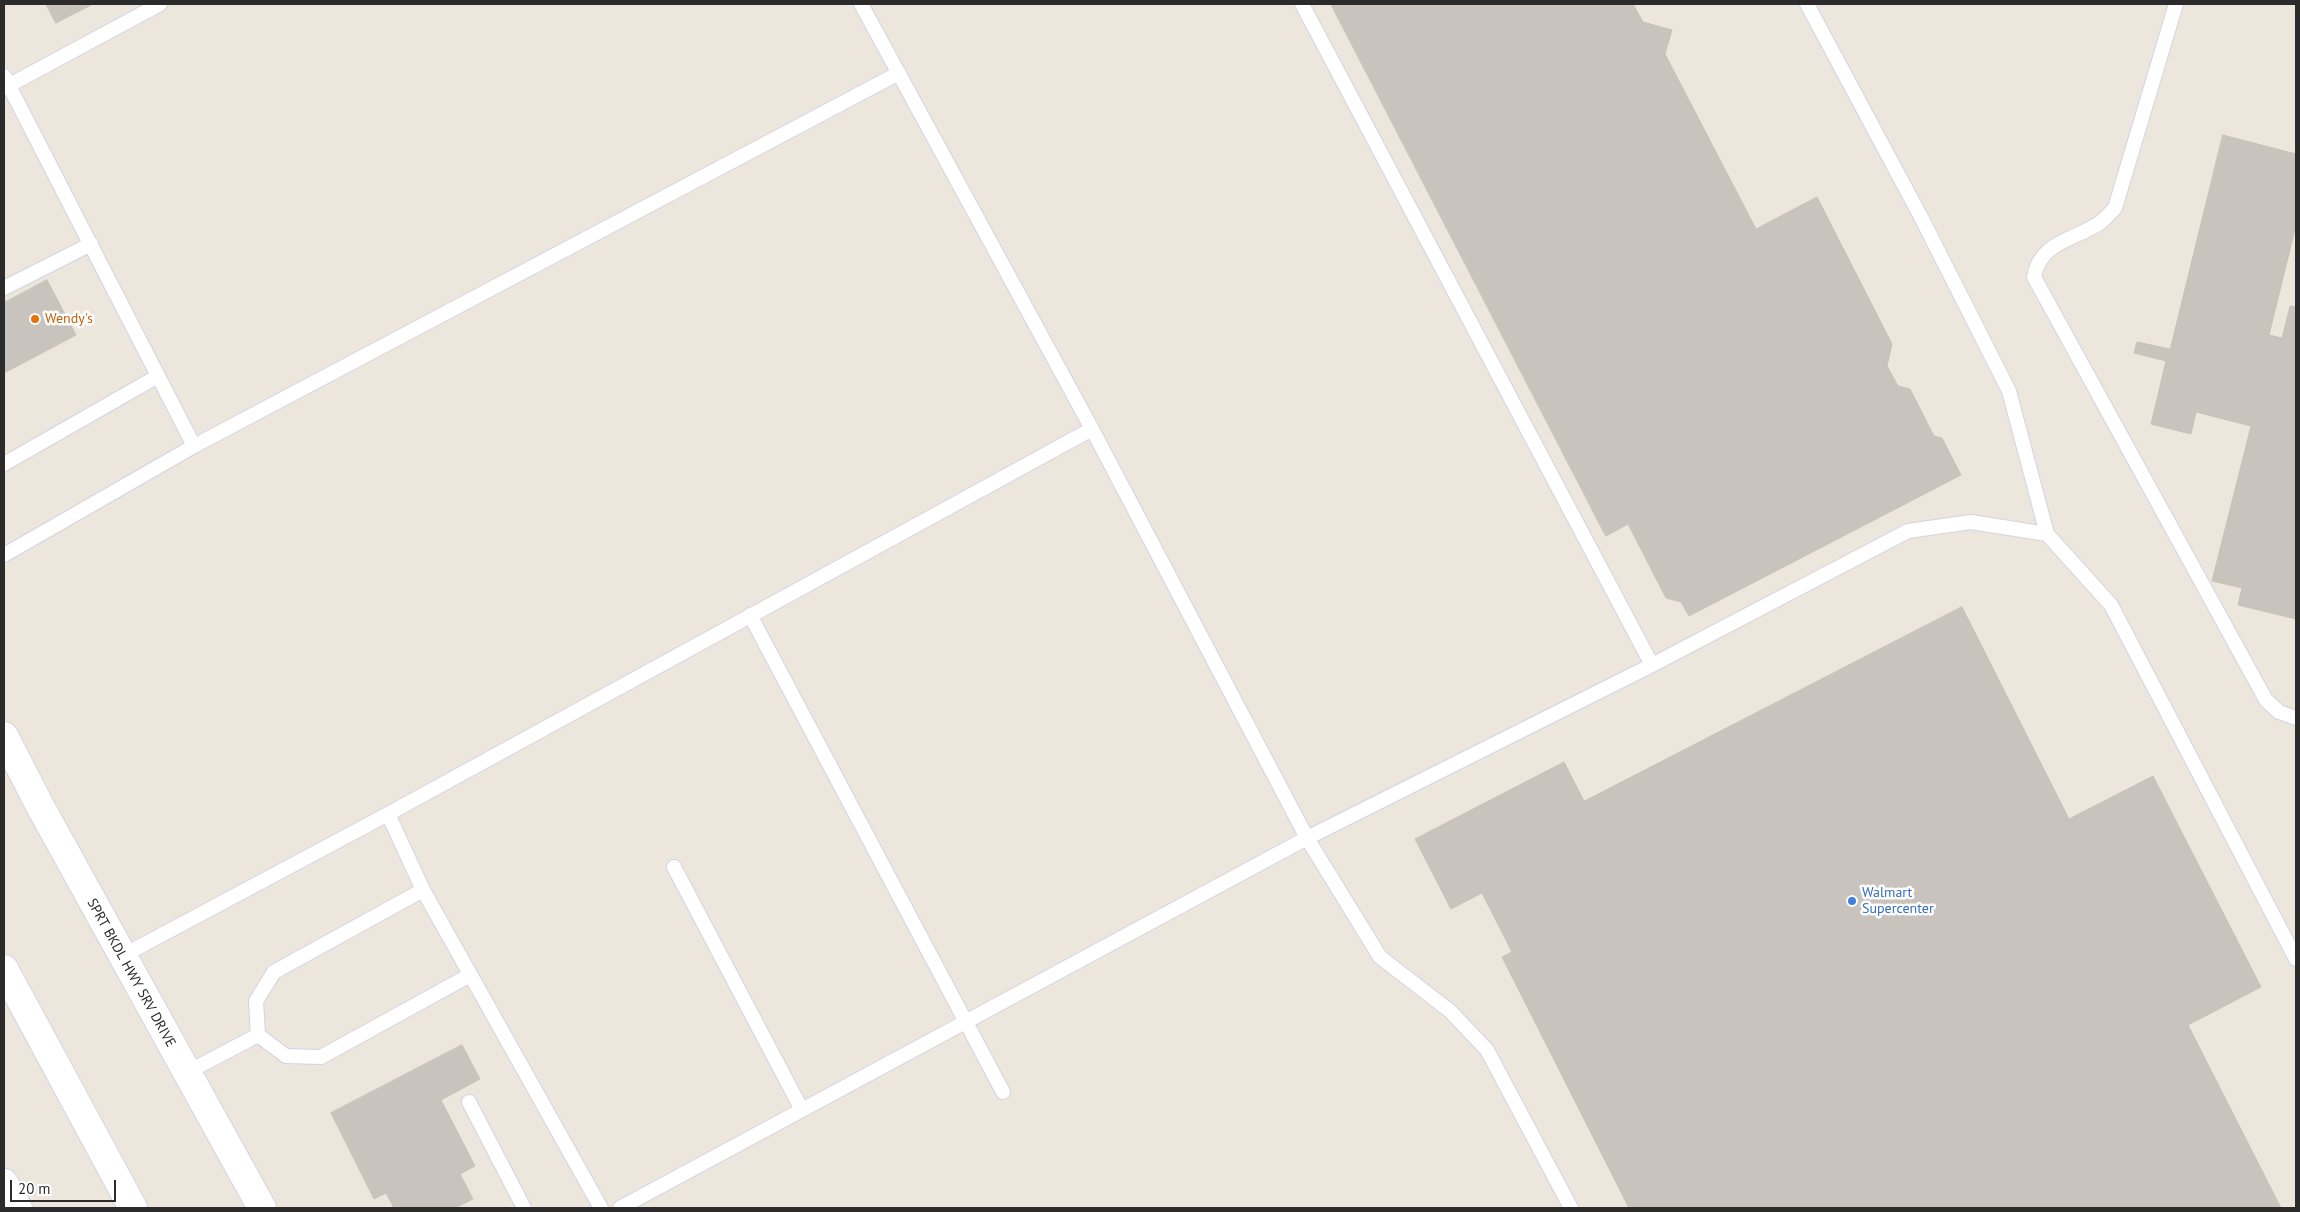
<!DOCTYPE html>
<style>
body{margin:0}
#map{position:relative;width:2300px;height:1212px;overflow:hidden;background:#ede6dc;font-family:"PT Sans",sans-serif}
canvas{display:block}
.frame{position:absolute;inset:0;border:5px solid #2b2b2b;pointer-events:none}
.scale{position:absolute;left:10px;top:1180px;width:106px;height:22px;box-sizing:border-box;border:2px solid #2b2b2b;border-top:0;padding-left:6px;font-size:15px;line-height:18px;white-space:nowrap;color:#2b2b2b;-webkit-text-stroke:4px #fff;paint-order:stroke}
</style>
<div id="map">
<canvas width="2300" height="1212"></canvas>
<div class="frame"></div>
<div class="scale">20 m</div>
</div>
<script>
const c = document.querySelector('canvas').getContext('2d');
c.lineJoin = 'round';
function paint(path, color) { c.fillStyle = color; c.fill(path, 'evenodd'); }
function strokePath(path, color, width, dash) { c.strokeStyle = color; c.lineWidth = width; c.lineCap = dash ? 'butt' : 'round'; c.setLineDash(dash || []); c.stroke(path); }
function write(font, color, halo, rows, align = 'center') {
  c.font = font + ' "PT Sans",sans-serif'; c.lineWidth = 5; c.setLineDash([]); c.textBaseline = 'middle'; c.strokeStyle = halo; c.fillStyle = color; for (const [text, x, y, turn = 0] of rows) {
    c.save(); c.translate(x, y); c.rotate((+turn || 0) * Math.PI / 180); c.textAlign = isNaN(turn) ? turn : align; if (halo) c.strokeText(text, 0, 0); c.fillText(text, 0, 0); c.restore();
  }
}
const building = new Path2D(`
 M46,4H93L56,23Z
 M1331,4H1633L1643,22L1672,30L1665,54L1756,229L1817,197L1892,344L1887,366L1898,386L1910,389L1934,436L1942,438L1961,475L1689,616L1681,602L1666,598L1628,524L1606,536Z
 M2223,135L2296,154V225L2269,335L2282,338L2290,306L2296,307V619L2238,605L2242,588L2212,581L2251,426L2196,412L2191,434L2151,424L2166,361L2134,353L2137,342L2170,349Z
 M47,280L76,335L4,373V303Z
 M1962,607L2069,819L2153,776L2261,987L2188,1025L2281,1208H1629L1502,957L1512,952L1482,893L1451,909L1415,839L1564,762L1584,801Z
 M462,1045L480,1079L441,1100L475,1166L460,1174L473,1199L455,1208H394L386,1193L374,1199L331,1113Z`);
const lane = new Path2D(`
 M861,4L1092,429L1307,838L1380,957L1450,1011L1487,1050L1571,1208
 M1302,4L1652,665
 M1807,4L1922,219L2009,391L2047,534
 M2176,4L2115,208C2111,212 2106,218 2101,222C2076,240 2040,241 2034,277L2266,700L2279,712L2296,718
 M4,76L194,446L899,73
 M4,88L160,4
 M4,288L91,244
 M4,464L158,376
 M4,555L194,446
 M750,615L1003,1092
 M388,814L423,890L601,1208
 M674,867L802,1110
 M122,956L388,814L1092,429
 M258,1035L286,1056L321,1057L470,975
 M186,1073L258,1035L256,1001L274,972L423,890
 M469,1102L524,1208
 M620,1208L1307,838L1652,665L1908,531L1971,522L2047,534L2111,605L2296,959`);
const street = new Path2D(`
 M4,736L40,806L262,1208`);
const secondary = new Path2D(`
 M4,969L133,1208
 M4,1183L18,1208`);
const markers = [
 [35,319,5,"#e8710a"],
 [1852,901,5,"#3f7fe0"]
];
const foodNames = [
 ["Wendy's",45,319]
];
const shopNames = [
 ["Walmart",1862,893],
 ["Supercenter",1862,909]
];
const streetNames = [
 ["SPRT BKDL HWY SRV DRIVE",131,973,61]
];
paint(building, '#c8c3bc');
strokePath(building, '#c8c2b6', 1);
strokePath(lane, '#d2d4e3', 16);
strokePath(street, '#d2d4e3', 30);
strokePath(secondary, '#d2d4e3', 30);
strokePath(lane, '#fff', 14);
strokePath(street, '#fff', 28);
strokePath(secondary, '#fff', 28);
for (const [x, y, r, color] of markers) { const dot = new Path2D(); dot.arc(x, y, r, 0, 2 * Math.PI); c.fillStyle = color; c.fill(dot); strokePath(dot, '#fff', 2); }
write('14px', '#c56008', '#fff', foodNames, 'left');
write('14px', '#366cbe', '#fff', shopNames, 'left');
write('14px', '#2b2b2b', '#fff', streetNames);
</script>
